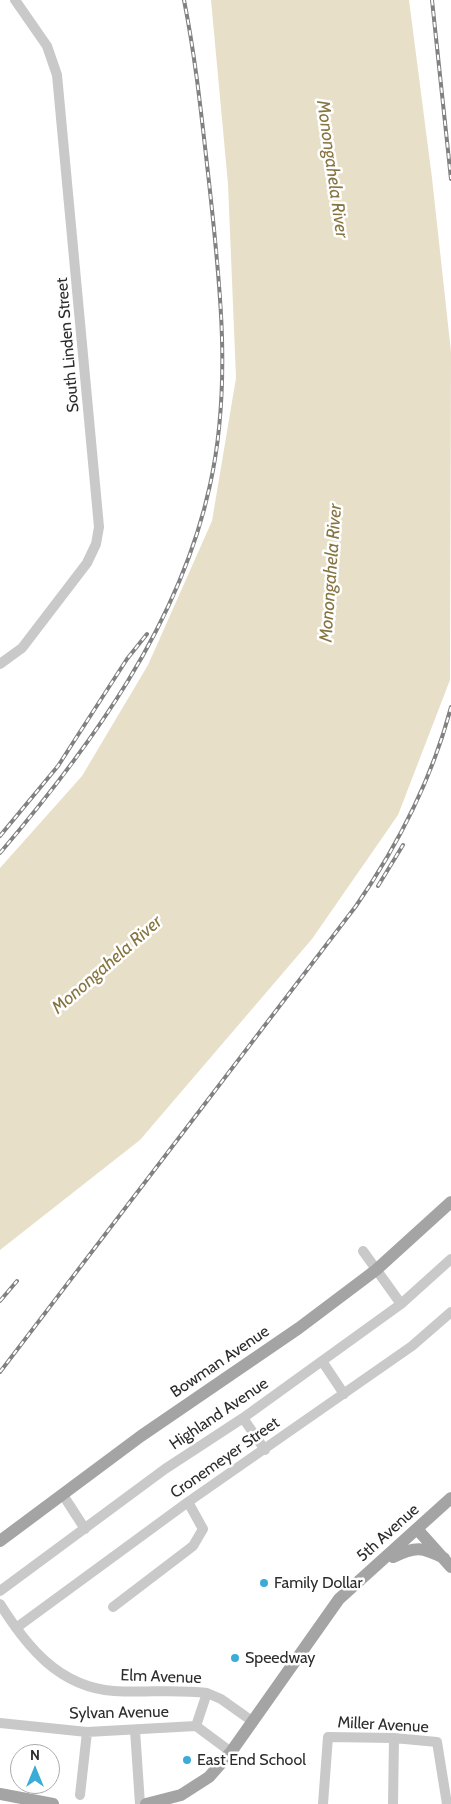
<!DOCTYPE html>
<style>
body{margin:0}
#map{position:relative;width:451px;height:1804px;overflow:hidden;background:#fff;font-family:Cabin,sans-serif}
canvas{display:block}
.north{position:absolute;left:10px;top:1744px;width:50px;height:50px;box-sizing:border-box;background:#fff;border:1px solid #ababab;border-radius:50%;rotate:0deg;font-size:14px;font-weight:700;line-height:20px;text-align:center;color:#2c2c2c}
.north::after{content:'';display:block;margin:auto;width:18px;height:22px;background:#3bacd7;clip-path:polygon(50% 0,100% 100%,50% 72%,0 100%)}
</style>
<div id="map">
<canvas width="451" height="1804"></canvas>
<div class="north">N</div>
</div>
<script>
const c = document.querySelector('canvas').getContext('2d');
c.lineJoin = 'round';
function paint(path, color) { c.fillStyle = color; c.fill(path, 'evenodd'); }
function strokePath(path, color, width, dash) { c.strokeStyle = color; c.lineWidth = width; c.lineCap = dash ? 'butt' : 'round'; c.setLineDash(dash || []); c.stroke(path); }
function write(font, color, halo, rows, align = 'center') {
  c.font = font + ' Cabin,sans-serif'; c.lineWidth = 5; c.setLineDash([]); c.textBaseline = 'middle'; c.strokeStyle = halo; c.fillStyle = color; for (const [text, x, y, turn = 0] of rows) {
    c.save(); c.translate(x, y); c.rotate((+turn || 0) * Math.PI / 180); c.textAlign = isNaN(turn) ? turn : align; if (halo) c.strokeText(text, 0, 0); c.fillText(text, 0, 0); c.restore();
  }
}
const water = new Path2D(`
 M211,0H409L432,178L451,352L450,680L398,815L312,939L140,1140L0,1250V868L82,776L148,665L212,521L236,378L228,184Z`);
const minor = new Path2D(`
 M0,664L22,648L87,563L96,544L99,527L57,75L47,46L15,0
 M363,1251L401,1304
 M322,1361L344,1394
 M243,1418L265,1450
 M63,1495L85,1529
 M0,1591L165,1469L243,1418L401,1304L451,1259
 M0,1604C27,1647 59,1687 114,1691C145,1693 176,1689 207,1693L221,1699L252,1721
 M113,1607L193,1546L203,1529L188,1502
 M16,1628L188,1502L412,1346L451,1312
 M0,1723L87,1732L196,1726L231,1752
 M196,1726L207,1693
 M135,1730L140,1804
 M80,1795L87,1732
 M323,1804L328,1737L394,1738L437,1742L447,1804
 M393,1804L394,1738`);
const major = new Path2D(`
 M417,1529L451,1567
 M0,1541L141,1436L299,1328L376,1270L451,1202
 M393,1557C416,1546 422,1547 444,1558
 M0,1794L53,1804
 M146,1804L181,1795L209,1777L231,1752L339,1599L451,1498`);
const rail = new Path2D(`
 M432,0L451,179
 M0,836L58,766L127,659L147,634
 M0,853C91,746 180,624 210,485C232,386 220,282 209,182C202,121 196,60 184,0
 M378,886L403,845
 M0,1301L17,1281
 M0,1372L356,906C398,845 432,779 451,707`);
const markers = [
 [264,1583,5,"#3bacd7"],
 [235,1658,5,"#3bacd7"],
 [187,1760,5,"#3bacd7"]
];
const streetNames = [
 ["South Linden Street",68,345,-95],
 ["Bowman Avenue",220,1362,-34],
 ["Highland Avenue",219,1414,-34],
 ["Cronemeyer Street",225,1458,-35],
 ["5th Avenue",388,1533,-42],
 ["Elm Avenue",161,1677,2],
 ["Sylvan Avenue",119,1713,-1],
 ["Miller Avenue",383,1725,3]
];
const poiNames = [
 ["Family Dollar",274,1583],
 ["Speedway",245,1658],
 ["East End School",197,1760]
];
const waterNames = [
 ["Monongahela River",332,169,82],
 ["Monongahela River",331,573,-86],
 ["Monongahela River",107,965,-41]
];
paint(water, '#e8dfc8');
strokePath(minor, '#c9c9c9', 10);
strokePath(major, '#a4a4a4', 12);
strokePath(rail, '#818181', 4);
strokePath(rail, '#fff', 2, [5.5]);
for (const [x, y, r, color] of markers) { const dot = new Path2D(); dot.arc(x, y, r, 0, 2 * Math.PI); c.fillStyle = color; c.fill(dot); strokePath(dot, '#fff', 2); }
write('16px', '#2c2c2c', '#fff', streetNames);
write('16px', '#2c2c2c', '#fff', poiNames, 'left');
write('italic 18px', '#877541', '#fff', waterNames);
</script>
